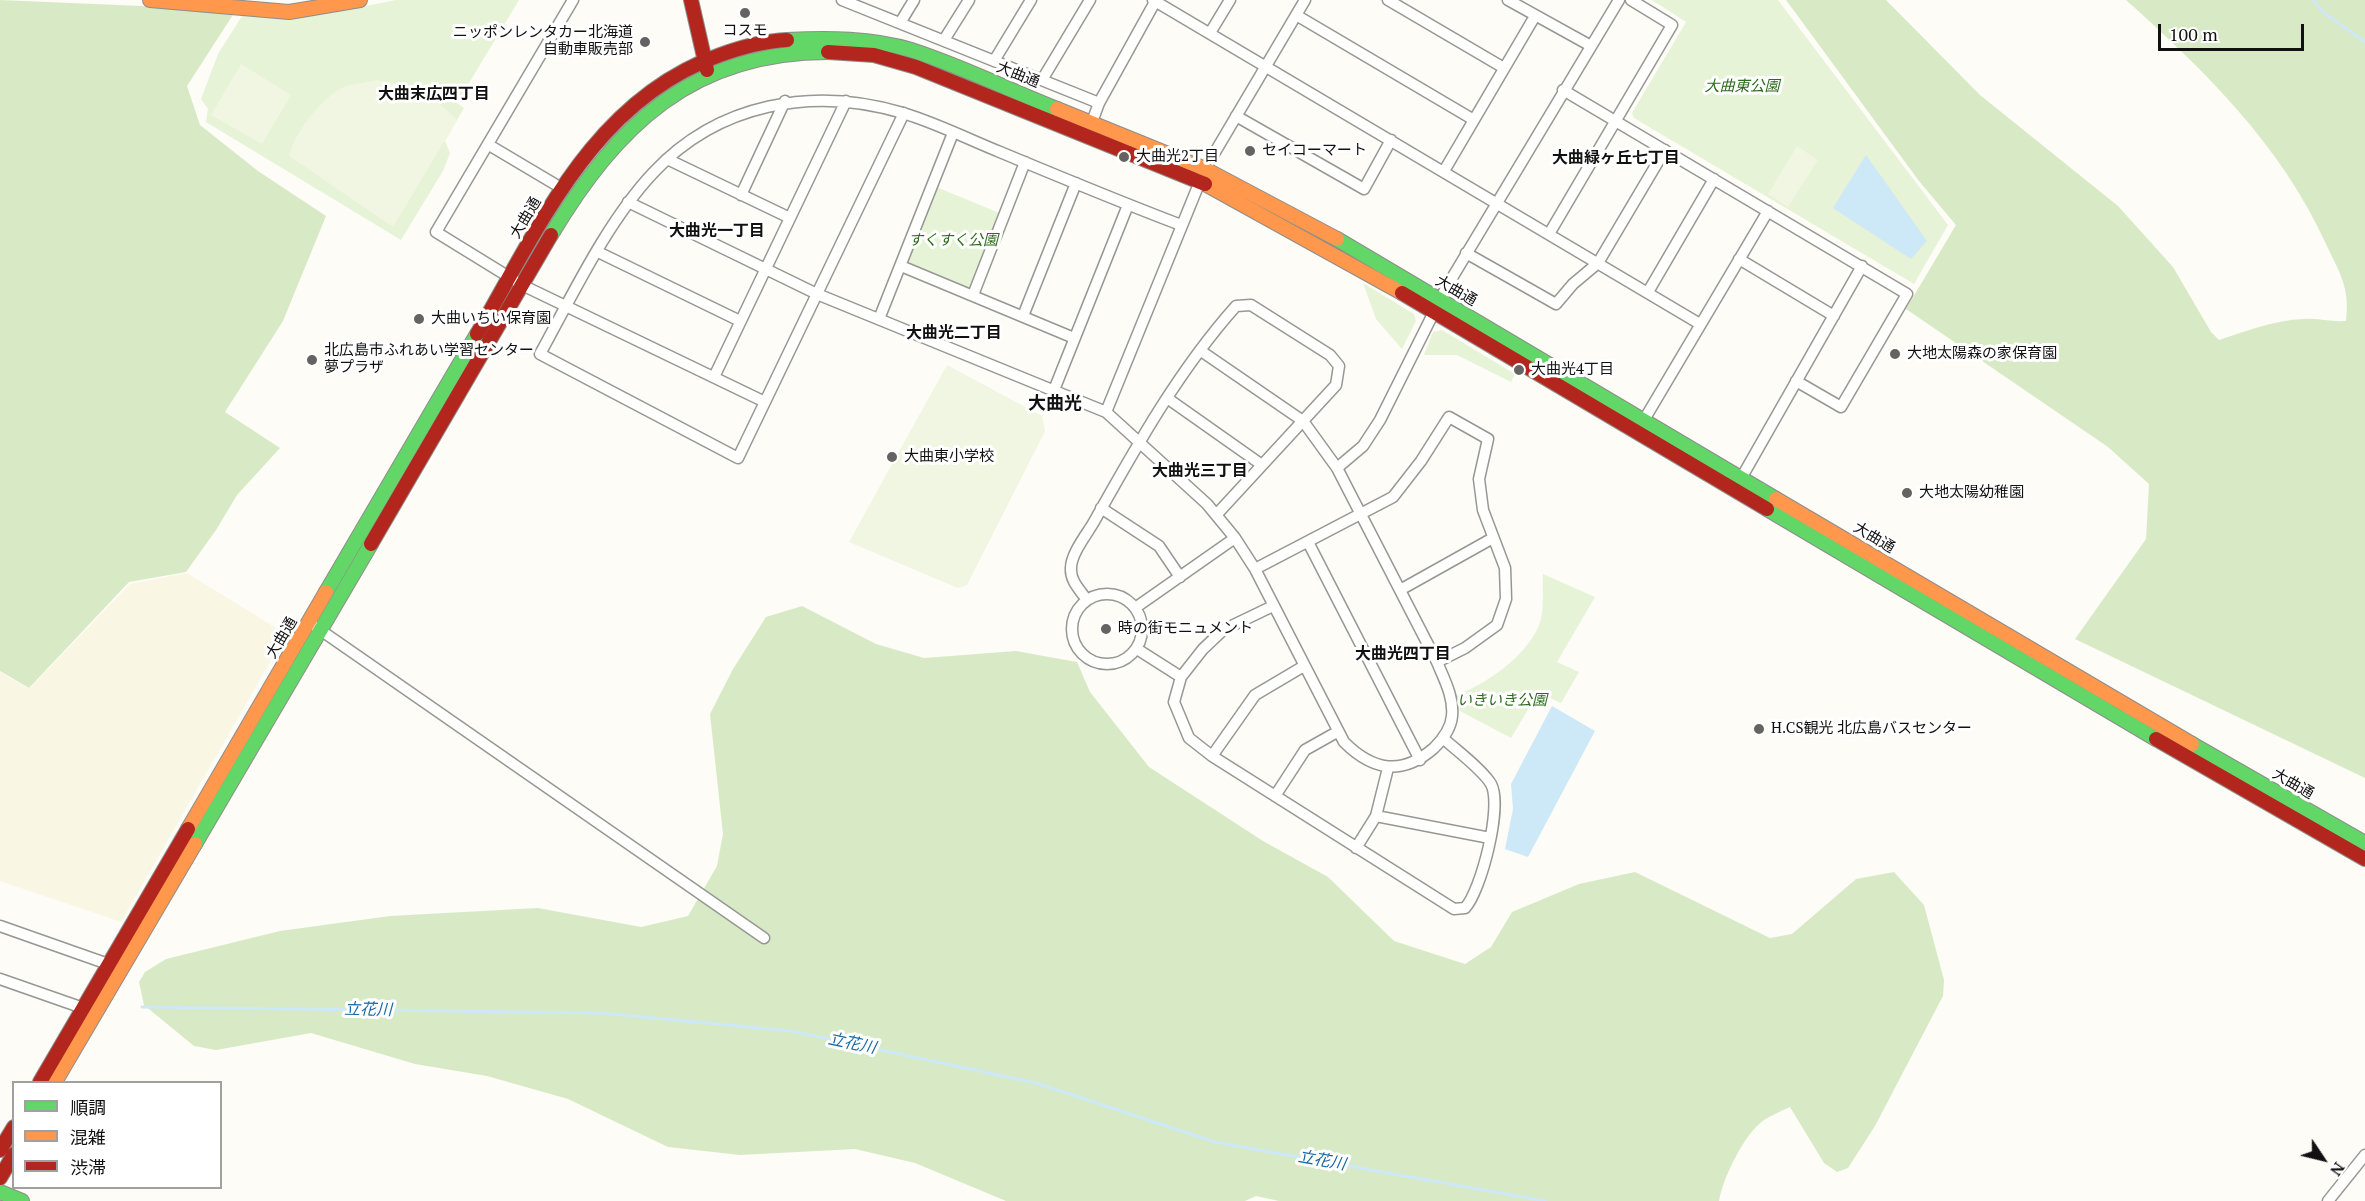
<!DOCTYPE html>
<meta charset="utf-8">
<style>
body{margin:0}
#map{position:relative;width:2365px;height:1201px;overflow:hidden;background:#fdfcf7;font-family:"PT Serif","Noto Sans JP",serif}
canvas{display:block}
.legend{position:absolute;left:12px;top:1081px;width:210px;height:108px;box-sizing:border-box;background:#fff;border:2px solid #a0a0a0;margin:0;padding:8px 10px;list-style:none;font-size:18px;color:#111}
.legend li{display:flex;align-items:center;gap:12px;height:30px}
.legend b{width:30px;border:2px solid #a0a0a0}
.north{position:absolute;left:2293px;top:1129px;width:60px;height:60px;-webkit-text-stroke:4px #fff;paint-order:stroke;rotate:125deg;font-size:16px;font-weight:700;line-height:24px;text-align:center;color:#111}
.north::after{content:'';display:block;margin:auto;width:21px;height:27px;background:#111;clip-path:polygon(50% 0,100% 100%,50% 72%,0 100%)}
.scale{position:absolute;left:2158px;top:24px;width:146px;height:27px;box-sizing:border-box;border:3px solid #111;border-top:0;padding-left:8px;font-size:18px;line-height:21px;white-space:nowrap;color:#111;-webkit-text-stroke:4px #fff;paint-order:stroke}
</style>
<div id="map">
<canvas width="2365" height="1201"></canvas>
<ul class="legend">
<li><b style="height:8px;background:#63d668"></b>順調</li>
<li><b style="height:8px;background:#ff974d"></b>混雑</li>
<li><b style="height:8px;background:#b3261e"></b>渋滞</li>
</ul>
<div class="north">N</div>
<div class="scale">100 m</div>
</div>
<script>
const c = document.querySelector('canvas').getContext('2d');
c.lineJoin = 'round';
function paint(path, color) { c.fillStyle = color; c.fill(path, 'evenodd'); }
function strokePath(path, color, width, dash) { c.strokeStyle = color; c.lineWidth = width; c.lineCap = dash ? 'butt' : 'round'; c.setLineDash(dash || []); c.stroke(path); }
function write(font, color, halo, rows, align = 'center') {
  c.font = font + ' "PT Serif","Noto Sans JP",serif'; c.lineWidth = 6; c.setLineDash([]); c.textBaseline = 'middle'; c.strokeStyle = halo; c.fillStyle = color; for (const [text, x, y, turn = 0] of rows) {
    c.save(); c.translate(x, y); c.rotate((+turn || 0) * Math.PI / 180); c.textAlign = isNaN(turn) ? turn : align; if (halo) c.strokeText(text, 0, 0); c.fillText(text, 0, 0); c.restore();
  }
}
const farmland = new Path2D(`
 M187,573L286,634L121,922L0,881V672L29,689L130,584Z`);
const green = new Path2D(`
 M396,0H519L457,103L464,108L445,141L450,153L443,171L401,240L206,122L208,109L201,99L218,54L242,16C295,20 344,11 396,0Z
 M1652,0H1778L1948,225L1914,284L1634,118L1632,113L1686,22Z
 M934,186L1004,215L973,295L901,266Z
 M1363,283L1414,314L1416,321L1402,349L1376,319Z
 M1442,330L1515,374L1511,382L1457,355H1424L1433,332Z
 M1543,574L1595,597L1557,662L1579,672L1561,703L1538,693L1511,738L1460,711L1456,696C1487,683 1526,657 1539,625C1545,611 1542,589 1543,574Z`);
const forest = new Path2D(`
 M0,0L236,10L187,86L200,125L258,171L326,216L283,321L225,412L280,448L237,495L216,530L186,572L129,582L29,688L0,671Z
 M1786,0H1886L1980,95L2118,206L2173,267L2211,332L2219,340C2247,331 2274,320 2304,319C2317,318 2331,322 2346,321C2350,287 2340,274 2326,244C2281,145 2205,71 2126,0H2365V778L2075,639L2146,539L2149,484L2108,447L1906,309L1956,225L1919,181Z
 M802,606L876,644L924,658L1016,651L1077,662L1090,692L1149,767L1263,841L1328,877L1394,941L1465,964L1491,947L1512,912L1579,884L1635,872L1770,938L1792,934L1856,879L1894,872L1924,905L1944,980L1943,996L1875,1126L1848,1168L1837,1172L1824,1163L1790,1107C1781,1111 1772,1115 1764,1120C1744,1134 1723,1178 1719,1201H1279L1256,1196L1245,1201H1006L915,1163L855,1149L740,1155L668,1147L568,1099L487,1076L415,1064L311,1033L216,1050L194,1046L144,1005L139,982L145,972L166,959L280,931L390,916L538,908L641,927L688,916L717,866L723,834L710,714L733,669L766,617Z`);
const pitch = new Path2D(`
 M241,64L291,95L262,144L211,115Z
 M376,80C413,86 431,93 457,120L393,227L289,156C294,133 322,97 344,87C353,83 366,83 376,80Z
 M1797,146L1818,160L1788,207L1768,194Z
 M947,365L1042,416L1045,431L967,585L958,588L849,542Z`);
const water = new Path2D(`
 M1866,155L1927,241L1911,259L1833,208Z
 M1552,706L1595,731L1528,857L1505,849L1513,809L1511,784Z`);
const stream = new Path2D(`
 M2313,0L2323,12L2365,42
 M142,1007L602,1013L791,1031L1036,1083L1215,1142L1545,1201`);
const street = new Path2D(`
 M573,0L436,232L522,285L765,402
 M842,0L1099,103
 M1153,0L1700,324
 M1388,0L1504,68
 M1508,0L1591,46
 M1296,15L1474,120
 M900,23L914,0
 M1210,33L1230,0
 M944,40L969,0
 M994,61L1031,0
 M1042,80L1090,0
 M1563,90L1907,294L1841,407L1796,381
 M904,113L738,458L540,354C573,294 607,222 653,173C718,103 813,86 903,113C936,123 968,139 1000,152C1060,177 1120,202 1181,225
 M1236,116L1364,189L1391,140
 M1092,122L1099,103L1156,0
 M489,145L563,189
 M667,159L790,218
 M1444,171L1535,16
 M741,195L785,101
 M628,202L817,294L1106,412L1207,504L1235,538L1255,569L1344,742C1373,771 1402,776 1434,748C1443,739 1451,729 1452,716C1454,697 1444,679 1437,662L1337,468L1303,421L1201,351
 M1549,234L1672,25L1631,0
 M598,252L740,321
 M1466,253L1556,304L1573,284L1598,263L1665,150
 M1739,259L1834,316
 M901,266L1074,338
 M1648,292L1714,179
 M973,295L1025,162
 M1023,316L1076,183
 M879,319L953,133
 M714,377L846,101
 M1054,390L1128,205
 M1167,398L1262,465
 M1106,412L1205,169L1305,0
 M1641,425L1768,211
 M1337,468L1363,446L1380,420L1446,288L1619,0
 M1739,482L1862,266
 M1101,508L1159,546L1180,577
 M1308,542L1420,760
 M1255,569L1393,497L1421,461L1449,417L1488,439L1479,479L1483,510L1505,568L1506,599L1497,625L1465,648L1437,662
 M1400,590L1493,538
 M1072 629a35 35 0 1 1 70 0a35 35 0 1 1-70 0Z
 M1087,600C1080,590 1070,581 1071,568C1071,553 1088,533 1095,520C1137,445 1179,370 1236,306L1251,305L1330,355L1339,366L1336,385L1217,514
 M1273,606L1223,630L1203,649L1181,677L1174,702L1189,738L1212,756L1454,909L1465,908C1481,891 1503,806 1491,784C1483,770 1456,750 1444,739
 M1135,608L1235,538
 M316,627L764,938
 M1137,649L1181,677
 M1212,756L1255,695L1304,666
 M1275,796L1305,750L1337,732
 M1376,816L1490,838
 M1356,848L1376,816L1388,768
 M0,926L108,964
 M0,979L83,1008
 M2328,1201L2365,1155`);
const fast = new Path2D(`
 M787,40C828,38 872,38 911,50C961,66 1009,90 1057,109
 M551,235C617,125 692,52 828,52
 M1337,239L1776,499
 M1767,509L2156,739
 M326,592L477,334
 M2192,744L2365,843
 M195,844L371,544
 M0,1192L22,1201`);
const slow = new Path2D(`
 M150,0L289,12L360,0
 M1057,109L1205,169L1337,239
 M1205,184L1402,293
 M1776,499L2192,744
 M188,829L326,592
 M55,1082L195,844`);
const jam = new Path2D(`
 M691,0L707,70
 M828,52L874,55L916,67L1205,184
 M1402,293L1767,509
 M477,334C540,226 593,100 720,55C742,47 765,41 787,40
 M371,544L551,235
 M2156,739L2365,859
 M40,1082L188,829
 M0,1150L14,1127
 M0,1178L14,1154`);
const markers = [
 [745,13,6,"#646362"],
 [645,42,6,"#646362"],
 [1250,151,6,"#646362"],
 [1124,157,6,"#646362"],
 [419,319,6,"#646362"],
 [1895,354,6,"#646362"],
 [312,360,6,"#646362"],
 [1519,370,6,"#646362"],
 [892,457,6,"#646362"],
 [1907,493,6,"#646362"],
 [1106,629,6,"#646362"],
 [1759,729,6,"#646362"]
];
const poiNames = [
 ["コスモ",745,31,"center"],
 ["ニッポンレンタカー北海道",633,33,"right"],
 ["自動車販売部",633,50,"right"],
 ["セイコーマート",1262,151],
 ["大曲光2丁目",1136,157],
 ["大曲いちい保育園",431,319],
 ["北広島市ふれあい学習センター",324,351],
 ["夢プラザ",324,368],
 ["大地太陽森の家保育園",1907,354],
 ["大曲光4丁目",1531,370],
 ["大曲東小学校",904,457],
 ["大地太陽幼稚園",1919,493],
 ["時の街モニュメント",1118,629],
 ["H.CS観光 北広島バスセンター",1771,729]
];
const streetNames = [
 ["大曲通",1018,75,22],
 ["大曲通",526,218,-59],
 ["大曲通",1456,291,30],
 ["大曲通",1874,538,31],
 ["大曲通",282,638,-59],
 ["大曲通",2293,784,30]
];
const parkNames = [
 ["大曲東公園",1742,87],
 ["すくすく公園",953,241],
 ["いきいき公園",1502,701]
];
const neighbourhoodNames = [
 ["大曲末広四丁目",434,94],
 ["大曲緑ヶ丘七丁目",1616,158],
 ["大曲光一丁目",717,231],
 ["大曲光二丁目",954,333],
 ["大曲光三丁目",1200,471],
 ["大曲光四丁目",1403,654]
];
const waterNames = [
 ["立花川",368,1010,1],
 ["立花川",852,1044,12],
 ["立花川",1322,1161,10]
];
const quarterNames = [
 ["大曲光",1055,404]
];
paint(farmland, '#f9f7e4');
paint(green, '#e7f3d7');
paint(forest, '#d8eac5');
paint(pitch, '#f0f6e1');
paint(water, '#cde8f7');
strokePath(stream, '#cde8f7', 3);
strokePath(street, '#979795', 13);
strokePath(fast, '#8e8d8b', 16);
strokePath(slow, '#8e8d8b', 16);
strokePath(jam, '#8e8d8b', 16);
strokePath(street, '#fffffe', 10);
strokePath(fast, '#63d668', 14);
strokePath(slow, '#ff974d', 14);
strokePath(jam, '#b3261e', 14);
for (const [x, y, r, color] of markers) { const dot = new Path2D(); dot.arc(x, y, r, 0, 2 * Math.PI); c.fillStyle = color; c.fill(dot); strokePath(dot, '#fff', 2); }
write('15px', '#111', '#fff', poiNames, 'left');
write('15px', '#111', '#fff', streetNames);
write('italic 15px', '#2f6b1f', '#fff', parkNames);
write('bold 16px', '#111', '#fff', neighbourhoodNames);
write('italic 16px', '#1768a6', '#fff', waterNames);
write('bold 18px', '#111', '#fff', quarterNames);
</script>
